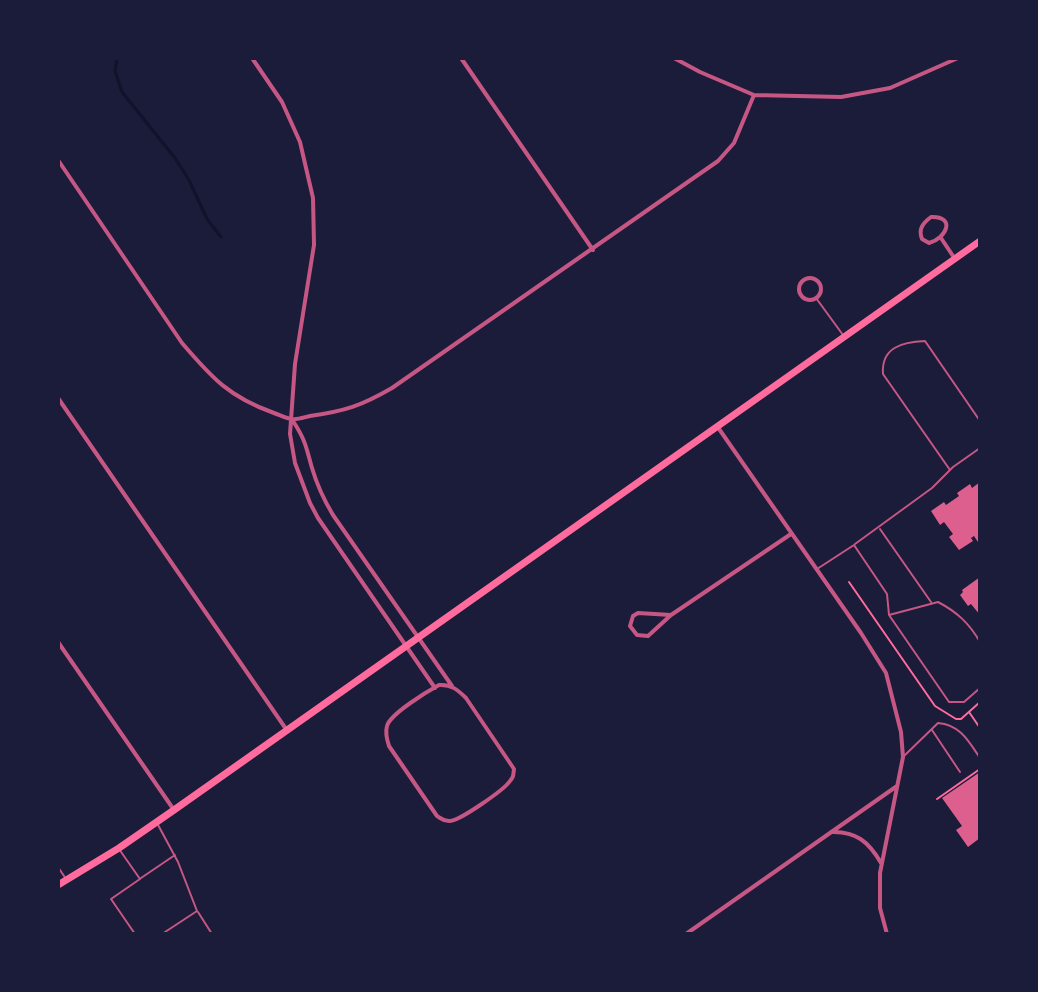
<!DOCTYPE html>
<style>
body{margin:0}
#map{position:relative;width:1038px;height:992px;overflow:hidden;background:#1b1b3a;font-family:"Public Sans",sans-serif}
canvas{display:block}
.frame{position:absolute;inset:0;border:60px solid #1b1b3a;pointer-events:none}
</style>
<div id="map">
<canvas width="1038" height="992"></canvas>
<div class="frame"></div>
</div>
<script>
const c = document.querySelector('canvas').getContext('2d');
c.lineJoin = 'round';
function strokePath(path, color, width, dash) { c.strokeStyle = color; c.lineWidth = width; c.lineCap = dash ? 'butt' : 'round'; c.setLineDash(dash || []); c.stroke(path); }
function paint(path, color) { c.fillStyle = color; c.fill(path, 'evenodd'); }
const stream = new Path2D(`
 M117,58L115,71L122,92L175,158L189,180L207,219L221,237`);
const building = new Path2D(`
 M980,482V545L974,536L971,538L973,541L959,550L949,537L953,534L944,522L940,525L931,511L944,502L946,505L959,496L957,493L970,484L972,488Z
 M980,577V615L971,604L968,606L960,595L963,592L962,590Z
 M980,772V838L968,847L956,830L962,826L942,798Z`);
const path = new Path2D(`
 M849,582L935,706L956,719H961L980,702
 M969,712L980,728
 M937,799L980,769`);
const service = new Path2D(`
 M816,298L843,335
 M950,470L883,374C881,347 903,342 925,341L980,421
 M880,529L931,602
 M855,544L932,488L953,467L980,448
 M817,569L854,545L887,594L889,615L949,702H964L980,688
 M889,615L938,602C957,612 969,623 980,642
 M932,730L960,772
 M904,756L938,723C960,725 968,740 980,758
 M157,823L178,862L197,911L162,934
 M119,849L140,879L111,899L135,934
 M58,867L66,879
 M141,878L175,855
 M198,912L212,934`);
const minor = new Path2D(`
 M252,58L282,102L300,142L313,198L314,245L295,364L290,434L295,463L310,503L318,518L435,688
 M461,58L593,250
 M674,58L700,72L754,95L841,97L890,88L958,58
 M58,160L182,343C212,378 229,397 274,413C280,415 287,419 292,419C297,420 305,417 310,416C345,411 361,406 392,388L718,161L734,143L754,95
 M931,217C956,216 947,238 929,243L922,239C918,229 923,223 931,217Z
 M941,238L955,259
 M799 289a11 11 0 1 1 22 0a11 11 0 1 1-22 0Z
 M58,398L286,729
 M293,421C306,441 306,447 312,468C317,485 324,500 333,515L452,686
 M717,426L861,633L886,673L901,732L903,757L880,873V908L887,934
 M671,615L648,636L637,635L630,626L633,616L638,613L671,615L791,534
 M58,642L174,810
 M439,685C451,684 458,690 466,698L514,769C513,776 514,776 510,781C504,790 458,822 449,821C443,821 442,819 437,816L389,746C387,740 385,733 387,726C390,714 428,691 439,685Z
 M831,832C856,831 869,842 881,863
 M686,934L897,786`);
const primary = new Path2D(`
 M58,885L119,848L174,810L980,241`);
strokePath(stream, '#12122b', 3);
paint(building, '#dd5f8e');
strokePath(path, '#ff6b9d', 2);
strokePath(service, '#c65784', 2);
strokePath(minor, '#c65784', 4);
strokePath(primary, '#ff6b9d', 7);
</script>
